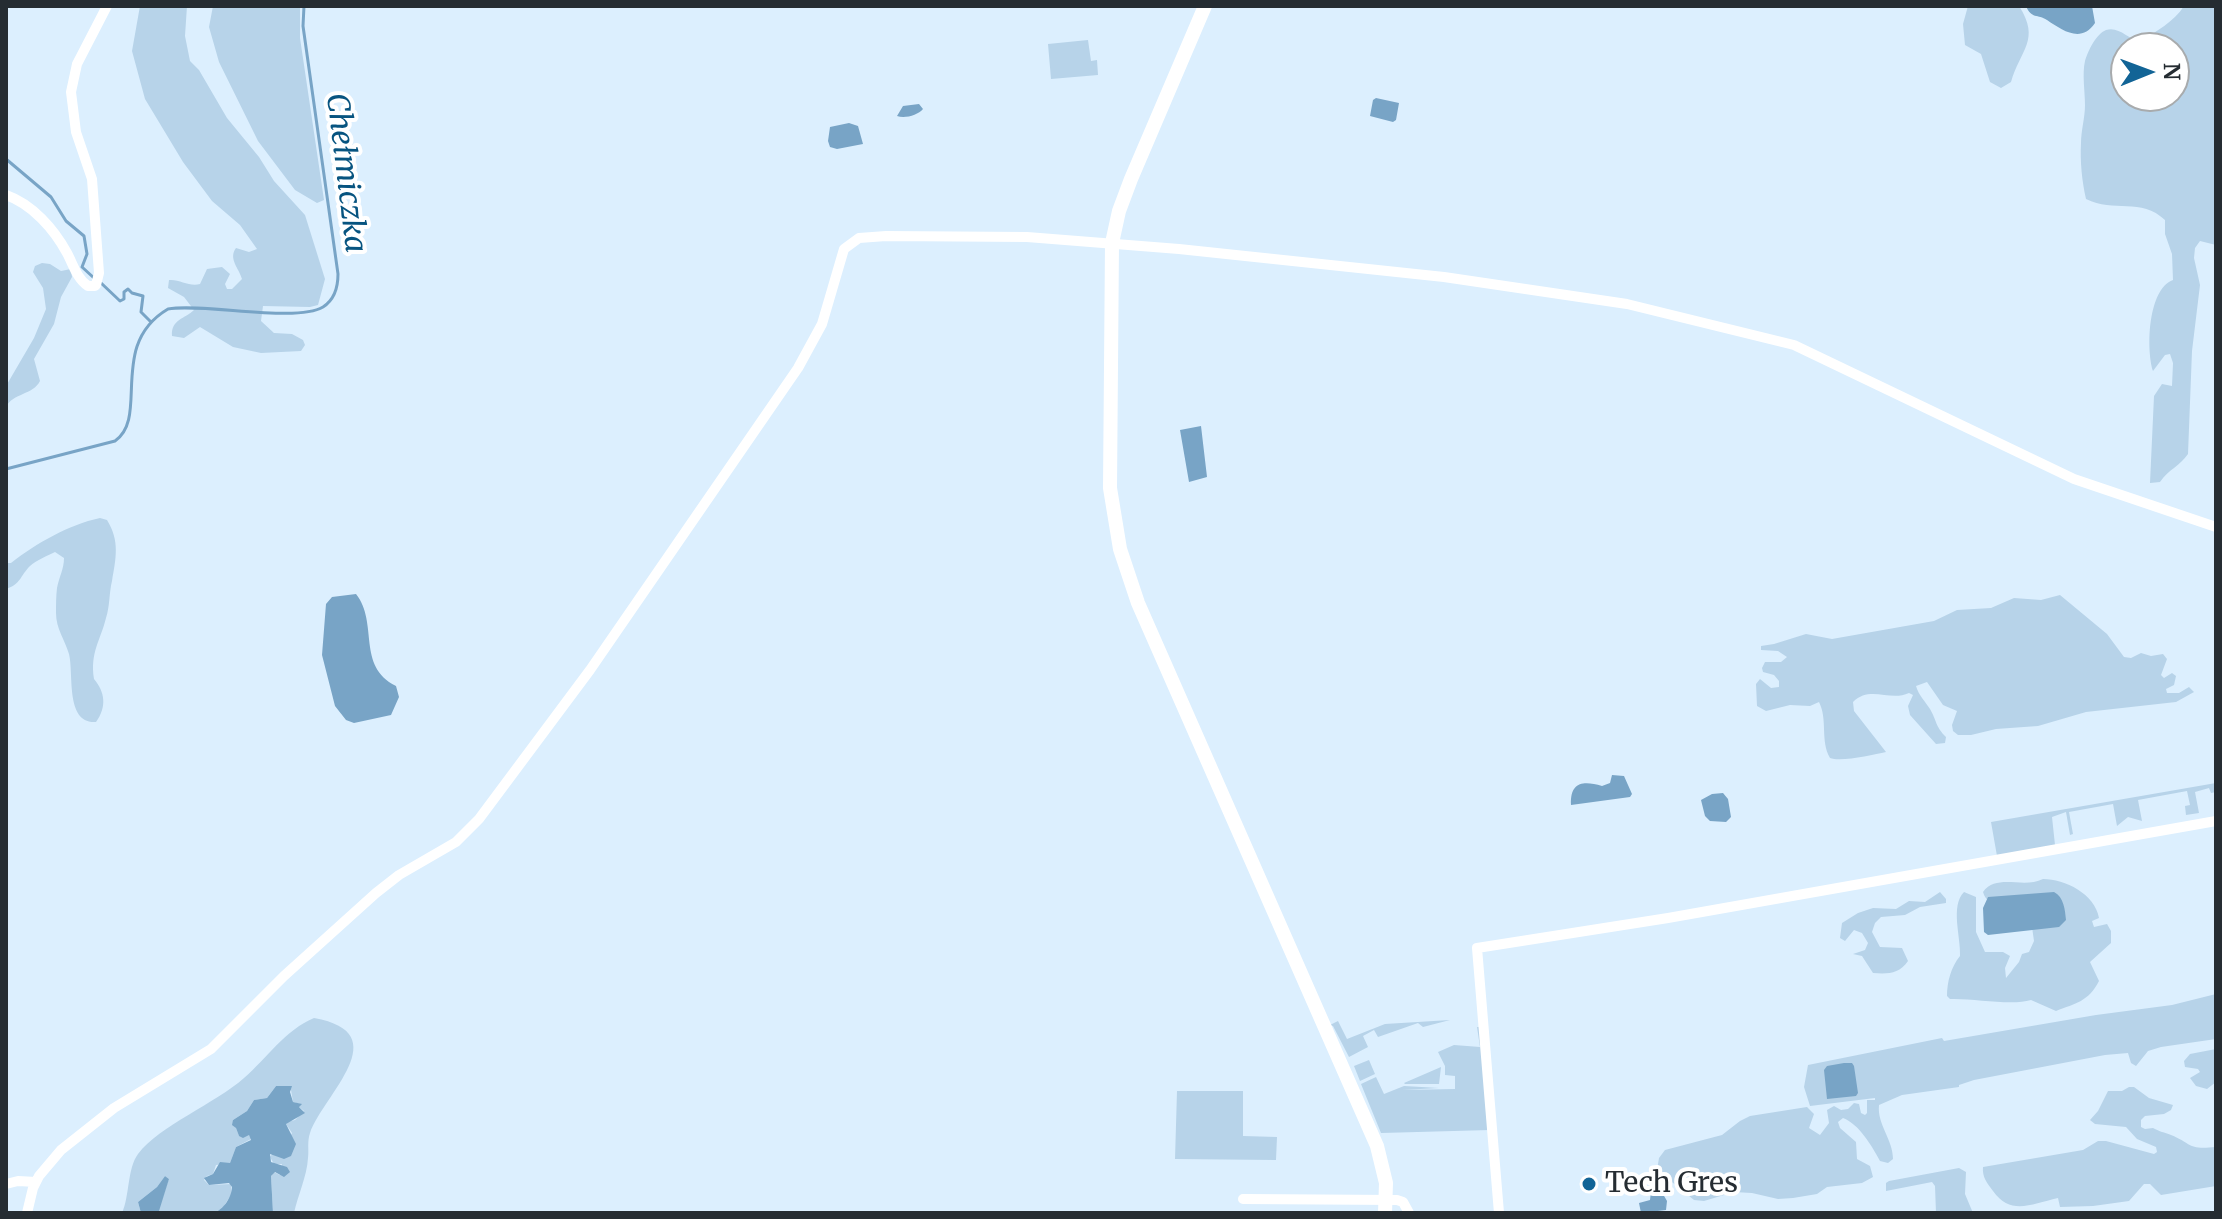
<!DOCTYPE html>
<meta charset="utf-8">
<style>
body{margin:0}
#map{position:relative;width:2222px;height:1219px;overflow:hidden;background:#dceffe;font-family:Merriweather,serif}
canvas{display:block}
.frame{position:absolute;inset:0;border:8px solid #252c32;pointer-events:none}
.north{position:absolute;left:2110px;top:32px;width:80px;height:80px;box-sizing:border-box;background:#fff;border:2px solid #a8abad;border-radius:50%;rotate:89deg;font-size:22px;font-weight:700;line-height:32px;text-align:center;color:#252c32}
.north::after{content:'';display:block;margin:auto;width:28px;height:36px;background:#126496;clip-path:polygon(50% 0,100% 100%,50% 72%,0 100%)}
</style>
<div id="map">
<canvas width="2222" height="1219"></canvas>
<div class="frame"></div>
<div class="north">N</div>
</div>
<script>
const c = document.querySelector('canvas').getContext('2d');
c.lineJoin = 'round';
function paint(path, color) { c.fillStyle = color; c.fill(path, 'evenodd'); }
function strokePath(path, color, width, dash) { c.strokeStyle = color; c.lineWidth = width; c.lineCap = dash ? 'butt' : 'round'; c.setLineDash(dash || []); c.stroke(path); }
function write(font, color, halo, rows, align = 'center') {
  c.font = font + ' Merriweather,serif'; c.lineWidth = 8; c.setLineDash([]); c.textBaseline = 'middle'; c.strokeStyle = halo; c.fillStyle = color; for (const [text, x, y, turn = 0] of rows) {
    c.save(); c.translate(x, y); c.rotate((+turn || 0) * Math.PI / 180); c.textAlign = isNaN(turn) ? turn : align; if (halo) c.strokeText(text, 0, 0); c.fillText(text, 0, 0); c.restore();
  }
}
const green = new Path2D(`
 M140,6H187L185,36L190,61L199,70L227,118L259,157L274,181L305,215L325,279L318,305L310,307L263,306L261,321L274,333L292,334L303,340L305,345L301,351L261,353L233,347L200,327L184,338L172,336C171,319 185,319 194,310L184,297L168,288L169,280C180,279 189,287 200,284L207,269L222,267L230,274L225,284L227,289H232L242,279C239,268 228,259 236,248L249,252L257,249L240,225L212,201L183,162L145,99L132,51Z
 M213,6H300V38L324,200L317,203L295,190L258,141L219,62L209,27Z
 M1968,6H2019C2041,40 2020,50 2011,82L2001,88L1990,82L1981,54L1965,45L1963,24Z
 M2184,6H2216V245L2200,241L2195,248L2194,258L2200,285L2192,351L2188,454C2180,466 2169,469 2160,482L2150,483L2154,396L2162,384L2172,386L2173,363L2170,354L2165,355L2153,371C2146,348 2148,289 2173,280L2172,254L2165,234V220C2141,197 2114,213 2086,199C2082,181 2080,162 2081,143C2081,130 2085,118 2085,105C2085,91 2082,74 2085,61C2088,51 2096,34 2106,30C2119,26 2128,39 2140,42C2156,31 2174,22 2184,6ZM2126,48H2174V96H2126Z
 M1088,40L1091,61L1097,60L1098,75L1051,79L1048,44Z
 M42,263L50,264L61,271L71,269L72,277L61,297L54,324L34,359L40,381C33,395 13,393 6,407V386L34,338L46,309L43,288L33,272L35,266Z
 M100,518L107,520C120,541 116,558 112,581C109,593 110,606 106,618C100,642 90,652 94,679C105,692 107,707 96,722C65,724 74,674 69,654C65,640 56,629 56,613C56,605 56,596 57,588C59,577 64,569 64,558L55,552C47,556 37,560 30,566C20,576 21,584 6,589V563H11C37,543 68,525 100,518Z
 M2060,595L2107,634L2124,657L2131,658L2141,653L2151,656L2163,654L2167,659L2161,675L2164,678L2172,673L2176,676L2174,685L2166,689L2167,693H2179L2189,687L2194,692L2176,702L2086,712L2038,726L1996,729L1971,735H1958L1953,731L1952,725L1957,711L1943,705L1927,682L1916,686C1919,696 1925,701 1930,709C1937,721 1935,726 1946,737L1945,743L1936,744L1910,715L1908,706L1913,695L1909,693C1890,702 1870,685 1853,702L1854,711L1886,752C1873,755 1841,762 1830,758C1820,740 1828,720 1819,702L1810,706L1790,705L1766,711L1757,706L1756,684L1760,679L1771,688L1779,687V681L1774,675L1763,672L1762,668L1765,662H1781L1787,657L1778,651L1761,650V646L1774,644L1806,634L1832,639L1934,621L1957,610L1991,608L2014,598L2041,600Z
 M2216,783V792L2211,793L2209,788L2195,792L2199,813L2186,815L2185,806L2190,805L2187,791L2138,800L2142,821L2128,817L2117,826L2113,804L2069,812L2073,834L2070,835L2066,812L2052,817L2055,845L1997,856L1991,822Z
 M2043,879C2065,879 2095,894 2099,918L2092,921L2094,927L2107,924L2111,931V943L2090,962L2099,981C2088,1002 2076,1003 2056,1011L2031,1000C2011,1006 1973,998 1950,999L1947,996C1947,982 1951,967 1960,956C1961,937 1950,906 1964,892L1976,897V932L1985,952H2003L2010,956L2005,968L2006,978L2019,962L2022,954L2029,952L2034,941L2030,913C2014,910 1988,910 1983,892C1997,873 2023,889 2043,879Z
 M1940,892L1946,899V903L1920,907L1905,915L1881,917L1875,923L1872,932L1880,947L1902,948L1908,961C1899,974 1888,974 1873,973L1862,956L1853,954L1865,950L1868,943L1862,933L1854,930L1845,941L1840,938L1842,923L1858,913L1873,908L1896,909L1909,901L1925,902Z
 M2216,994V1039L2161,1047L2148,1051L2136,1066L2131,1063L2128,1053L2105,1055L1974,1080L1959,1085V1087L1902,1095L1879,1105C1877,1125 1893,1139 1893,1159L1888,1163L1880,1161C1872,1146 1859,1124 1843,1118L1838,1122L1840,1128L1856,1142L1857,1159L1870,1166L1873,1177L1862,1183L1827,1187L1817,1194L1793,1198L1778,1199L1752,1193L1734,1192L1704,1201L1694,1200L1657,1170L1659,1158L1665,1150L1722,1135L1740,1121L1750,1116L1807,1107L1814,1114L1809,1128L1820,1135L1829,1123L1827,1110L1834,1106L1841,1110L1848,1109L1854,1103L1859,1104L1861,1113L1865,1115L1867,1113V1100H1875V1098L1810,1106L1804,1087L1808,1065L1942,1038L1944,1041L2096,1015L2172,1005Z
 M314,1018C398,1033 324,1094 310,1133C307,1142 309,1149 308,1158C307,1176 298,1195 294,1213H273L271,1176L274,1172L280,1175L282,1164H274L270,1157L273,1153L280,1157L292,1133L286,1124L287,1122L295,1120L304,1111L299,1107L300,1104L293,1102L291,1090L276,1086L267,1098L254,1100L247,1111L233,1120L239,1136L249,1135L251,1139L236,1147L230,1163L216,1165L213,1174L207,1176L204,1180L209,1185L231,1184L232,1193L221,1211L151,1213C164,1204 163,1193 169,1179L165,1176L157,1187L138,1202L141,1213H122C130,1195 127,1169 138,1154C159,1126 216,1103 244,1078C267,1058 285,1030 314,1018Z
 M1450,1020L1423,1027L1418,1023L1378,1037L1374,1030L1363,1036L1368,1047L1349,1057L1333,1026L1330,1025L1338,1021L1347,1039L1385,1024Z
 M1477,1027H1479L1490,1130L1381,1133L1361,1084L1376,1077L1384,1094L1404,1086L1439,1088L1402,1090L1455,1089V1076L1445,1075V1066L1438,1052L1454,1045L1480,1047Z
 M2216,1049V1082L2207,1089L2196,1086L2190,1078L2200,1072L2198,1069L2185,1067L2184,1061L2190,1054Z
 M1369,1060L1375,1074L1360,1081L1354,1066Z
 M1441,1067L1439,1084H1405L1404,1083Z
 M2129,1087H2134L2149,1098L2173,1105L2171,1110L2164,1114L2145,1116L2141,1120V1127L2145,1129L2153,1128C2160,1132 2164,1132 2171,1135C2193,1144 2187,1150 2216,1147V1186L2161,1195L2150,1184H2144L2129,1201L2093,1206L2060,1207L2058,1198C2031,1204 2011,1216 1993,1191C1987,1183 1982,1177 1983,1167L2083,1150L2098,1141H2106L2154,1154L2157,1152L2156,1147L2137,1139L2126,1127L2095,1124L2090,1120L2098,1111L2108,1091H2122Z
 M1177,1091H1243V1136L1277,1137L1276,1160L1175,1159Z
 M1959,1168L1966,1172L1965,1194L1973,1213H1936L1935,1186L1932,1182L1886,1191V1183L1889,1181Z`);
const water = new Path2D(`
 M2026,6H2092L2095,23C2081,44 2062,30 2047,20C2038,14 2031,19 2026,6Z
 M1376,98L1399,103L1396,120L1393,122L1370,116L1373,100Z
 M919,104L923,109C918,115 905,119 897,116L903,106Z
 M849,123L858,126L863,144L837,149L830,147L828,141L830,127Z
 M1201,426L1207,477L1189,482L1180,430Z
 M356,594C379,623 356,666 396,686L399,697L391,715L354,723L346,720L335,706L322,655L326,604L332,597Z
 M1612,775L1624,776L1632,794L1630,797L1571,805C1570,781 1584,781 1602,786L1610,783Z
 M1723,793L1728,799L1731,817L1726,822L1710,821L1705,816L1701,800L1712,794Z
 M2054,892C2064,897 2065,910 2066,920L2059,927L1988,935L1984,932L1983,908L1988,897Z
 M1844,1063H1852L1854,1066L1858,1093L1856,1096L1827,1099L1824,1070L1827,1066Z
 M276,1086H292L290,1092L293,1102L302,1104L299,1107L305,1113L286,1124L296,1144L291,1156L284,1159L270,1154L271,1162L287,1167L290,1172L284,1177L275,1172L271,1176L273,1213H214C223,1210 232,1197 232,1187L229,1183L209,1185L204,1178L213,1174L220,1162L230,1163L236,1147L251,1140L249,1135L243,1138L239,1136L236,1128L232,1125L233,1120L247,1111L254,1100L267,1098Z
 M165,1176L169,1179L159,1211L141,1213L138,1202L157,1187Z
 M1656,1188L1660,1189L1667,1201L1666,1210L1641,1213L1639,1203L1650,1200L1651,1191Z`);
const stream = new Path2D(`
 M6,159L51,197L66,221L84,236L87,254L82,267L94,278
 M100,282L120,301L124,299V292L128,289L132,293L143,296L141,312L150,321
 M6,469L115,441C150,417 107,345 168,309C205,303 296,323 323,307C334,300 338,287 338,274L303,26L304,6`);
const minor = new Path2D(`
 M6,195C32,204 54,229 67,253C73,264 77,279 88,286H95
 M96,285L99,273L92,179L76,132L71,92L77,64L107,6
 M6,1184L18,1181L36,1182
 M1243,1199L1397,1200L1403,1202L1409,1213
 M27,1213L33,1188L39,1176L61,1150L114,1108L211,1049L284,976L376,893L399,875L456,842L479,819L590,670L798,368L822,324L844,249L859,238L886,236L1027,237L1179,249L1444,277L1627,304L1794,345L2074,479L2216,527
 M1499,1213L1477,948L1668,918L2216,821`);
const secondary = new Path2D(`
 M1205,6L1131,179L1119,211L1112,243L1110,488L1120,549L1138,603L1377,1146L1386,1183L1385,1213`);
const markers = [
 [1589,1184,8,"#126496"]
];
const poiNames = [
 ["Tech Gres",1605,1184]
];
const waterNames = [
 ["Chełmiczka",345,173,83]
];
paint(green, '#b7d3e9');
paint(water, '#78a4c6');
strokePath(stream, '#78a4c6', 3);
strokePath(minor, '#fff', 10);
strokePath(secondary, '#fff', 14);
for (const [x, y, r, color] of markers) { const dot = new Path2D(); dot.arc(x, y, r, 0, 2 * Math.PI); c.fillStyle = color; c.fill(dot); strokePath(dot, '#fff', 3); }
write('28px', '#252c32', '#fff', poiNames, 'left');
write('italic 30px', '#075480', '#fff', waterNames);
</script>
